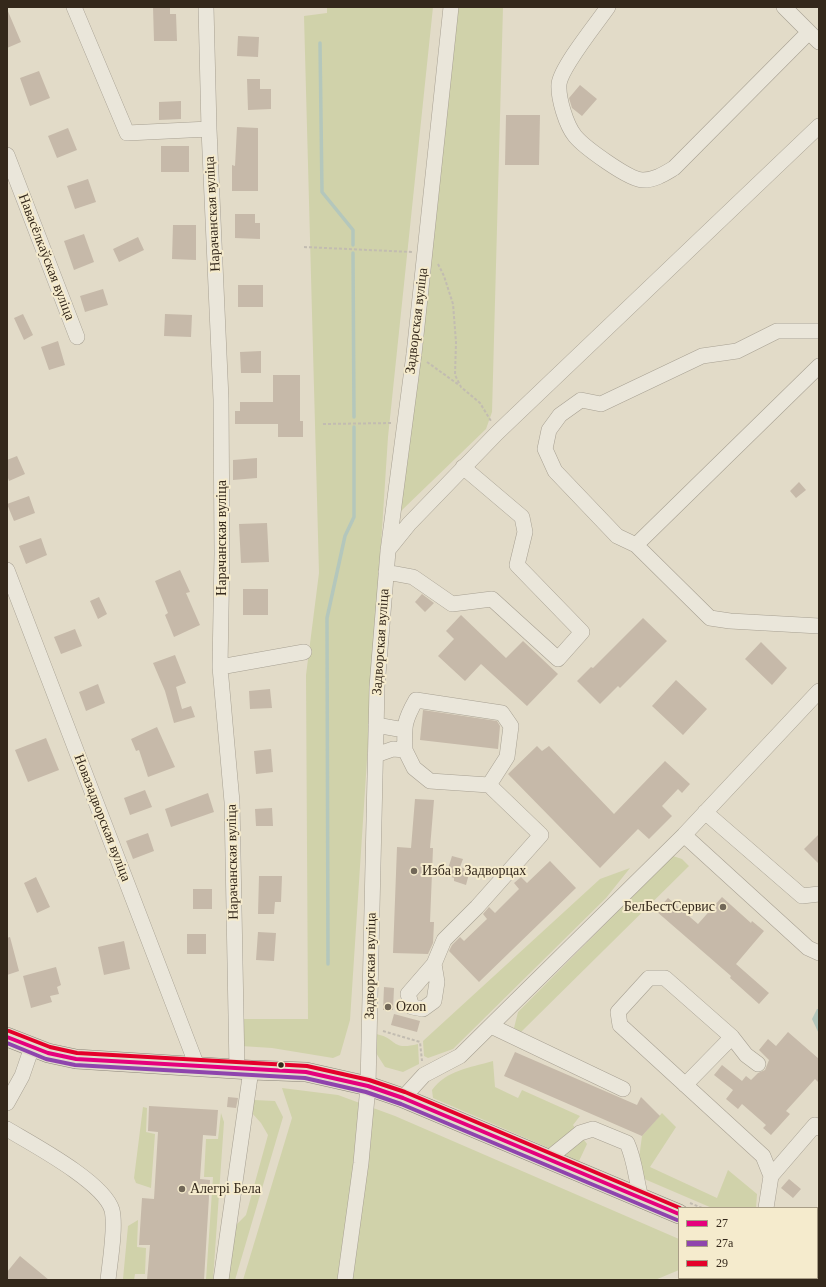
<!DOCTYPE html>
<meta charset="utf-8">
<style>
body{margin:0}
#map{position:relative;width:826px;height:1287px;overflow:hidden;background:#e2dbc8;font-family:"Times New Roman",serif}
canvas{display:block}
.frame{position:absolute;inset:0;border:8px solid #34281b;pointer-events:none}
.legend{position:absolute;left:678px;top:1207px;width:140px;height:72px;box-sizing:border-box;background:#f5ebcd;border:1px solid #a89d86;margin:0;padding:5px 7px;list-style:none;font-size:12px;color:#34281b}
.legend li{display:flex;align-items:center;gap:8px;height:20px}
.legend b{width:20px;border:1px solid #a89d86}
</style>
<div id="map">
<canvas width="826" height="1287"></canvas>
<div class="frame"></div>
<ul class="legend">
<li><b style="height:5px;background:#e5007d"></b>27</li>
<li><b style="height:5px;background:#8e44ad"></b>27а</li>
<li><b style="height:5px;background:#e4002b"></b>29</li>
</ul>
</div>
<script>
const c = document.querySelector('canvas').getContext('2d');
c.lineJoin = 'round';
function paint(path, color) { c.fillStyle = color; c.fill(path, 'evenodd'); }
function strokePath(path, color, width, dash) { c.strokeStyle = color; c.lineWidth = width; c.lineCap = dash ? 'butt' : 'round'; c.setLineDash(dash || []); c.stroke(path); }
function write(font, color, halo, rows, align = 'center') {
  c.font = font + ' "Times New Roman",serif'; c.lineWidth = 4; c.setLineDash([]); c.textBaseline = 'middle'; c.strokeStyle = halo; c.fillStyle = color; for (const [text, x, y, turn = 0] of rows) {
    c.save(); c.translate(x, y); c.rotate((+turn || 0) * Math.PI / 180); c.textAlign = isNaN(turn) ? turn : align; if (halo) c.strokeText(text, 0, 0); c.fillText(text, 0, 0); c.restore();
  }
}
const green = new Path2D(`
 M327,7H433L388,437L350,1020L340,1055L333,1058L272,1048L241,1046V1019H308L306,675L319,573L304,16L327,13Z
 M455,7H503L492,412L486,429L401,511Z
 M673,856L682,859L689,866L521,1032L514,1028L518,1012Z
 M630,868L606,898L453,1049L428,1058L424,1056L423,1041L600,879Z
 M376,1034C398,1038 390,1051 418,1044L419,1064L403,1072L385,1067L376,1053Z
 M493,1061L495,1087L518,1098L522,1090L580,1116L573,1125L587,1144L579,1161L433,1098L432,1090C447,1070 469,1068 493,1061Z
 M282,1088L338,1095L395,1116L679,1239V1270L655,1280H243L292,1118Z
 M254,1100L275,1101L283,1117L235,1280H224L233,1228L246,1215L268,1135L261,1123L251,1112Z
 M143,1107L147,1108L146,1132L155,1134L151,1188L136,1183L134,1178Z
 M221,1113L224,1122L213,1280H206L213,1177H204L206,1139H218Z
 M662,1113L676,1127L650,1167L717,1198L728,1170L757,1194L756,1208H712L642,1178L638,1166L642,1136Z
 M138,1220L137,1247L146,1248L145,1274H135L134,1280H124L123,1279L128,1226Z`);
const water = new Path2D(`
 M817,1009H819V1034L812,1019Z`);
const stream = new Path2D(`
 M320,43L322,192L353,230V245
 M353,253L354,417
 M328,964L327,618L345,536L354,517V427`);
const building = new Path2D(`
 M153,7H170V14H176L177,41H154Z
 M7,9L21,42L7,48Z
 M238,36L259,37L258,57L237,56Z
 M39,71L50,98L30,106L20,78Z
 M247,79H260V89H271V109L248,110Z
 M580,85L597,99L582,116L572,108L569,98Z
 M181,101V119L159,120V102Z
 M506,115H540L539,165H505Z
 M237,127L258,128V191H232V165L235,166Z
 M68,128L77,150L57,158L48,136Z
 M161,146H189V172H161Z
 M88,179L96,202L75,209L67,186Z
 M235,214H255V223H260V239L235,238Z
 M173,225H196V260L172,259Z
 M84,234L94,262L74,270L64,241Z
 M138,237L144,250L119,262L113,249Z
 M238,285H263V307H238Z
 M103,289L108,305L85,312L80,296Z
 M23,314L33,335L24,340L14,318Z
 M165,314L192,315L191,337L164,336Z
 M58,341L65,365L49,370L41,347Z
 M261,351V373H241L240,352Z
 M273,375H300V421H303V437H278V424H235V411H240V402H273Z
 M17,456L25,474L9,481L7,475V460Z
 M257,458V478L233,480V460Z
 M799,482L806,490L796,498L790,491Z
 M29,496L35,513L14,521L7,504Z
 M267,523L269,562L241,563L239,524Z
 M41,538L47,555L26,564L19,546Z
 M180,570L190,592L186,593L200,625L174,637L165,615L168,613L155,581Z
 M243,589H268V615H243Z
 M422,594L434,603L425,612L415,602Z
 M99,597L107,614L98,619L90,601Z
 M461,615L506,658L523,641L558,674L527,706L481,664L465,681L438,656L454,639L446,631Z
 M643,618L667,641L620,688L618,686L600,704L577,681L591,667L593,668Z
 M75,629L82,646L61,654L54,637Z
 M761,642L787,668L772,685L745,659Z
 M175,655L186,683L176,687L182,709L191,706L195,717L174,723L165,691L153,663Z
 M676,680L707,709L683,735L652,706Z
 M98,684L105,703L86,711L79,692Z
 M270,689L272,708L250,709L249,691Z
 M423,710L497,721L500,726L498,749L420,740Z
 M157,727L175,767L148,777L139,750L136,751L131,739Z
 M46,738L59,770L28,782L15,750Z
 M537,746L542,751L549,746L614,814L665,761L690,784L682,793L678,789L662,806L672,816L649,839L638,829L600,868L508,774Z
 M271,749L273,772L256,774L254,751Z
 M145,790L152,807L130,815L124,798Z
 M208,793L214,812L171,827L165,809Z
 M415,799L434,800L430,848H433L430,922H434L433,943L428,954L393,953L397,847L411,848Z
 M272,808L273,826H256L255,809Z
 M148,833L154,851L133,859L126,841Z
 M819,834V864L804,849Z
 M452,856L463,859L460,867L470,870L466,885L454,881V878L446,875Z
 M550,861L576,888L479,982L449,951L452,945L460,937L464,941L487,919L483,914L489,907L495,913L519,889L514,883L521,877L527,883Z
 M259,876H282L281,902H275L274,914H258Z
 M36,877L50,907L37,913L24,883Z
 M193,889H212V909H193Z
 M722,897L751,923L752,921L764,931L736,964L769,993L759,1004L730,978L731,976L656,911L668,898L698,924Z
 M258,932L276,933L274,961L256,960Z
 M187,934H206V954H187Z
 M10,937L19,971L7,975V938Z
 M124,941L130,969L104,975L98,947Z
 M56,967L61,985L57,987L59,994L50,996L52,1002L31,1008L23,976Z
 M384,987L394,988L393,1010H383Z
 M394,1014L420,1021L417,1032L391,1025Z
 M788,1032L819,1059V1083L815,1079L786,1111L790,1114L771,1135L763,1128L766,1125L742,1104L738,1109L726,1099L733,1090L714,1075L722,1065L742,1081L746,1076L751,1080L758,1073L765,1070L769,1060L759,1050L768,1039L776,1046Z
 M515,1052L637,1105L641,1097L660,1116L642,1136L504,1076Z
 M228,1097L238,1098L236,1108L227,1107Z
 M149,1106L218,1110L216,1136L203,1135L200,1179L210,1180L204,1280H147L150,1245H139L142,1198L154,1199L158,1132L148,1131Z
 M789,1179L801,1189L793,1198L781,1188Z
 M20,1256L49,1280H7V1272Z`);
const path = new Path2D(`
 M304,247L412,252
 M438,264L444,276L453,304L456,342L455,375L461,387L480,403L491,421
 M427,362L459,385
 M323,424L392,423
 M383,1031L420,1042L422,1061
 M690,1203L702,1208`);
const minor = new Path2D(`
 M74,7L127,133L209,129
 M206,7L209,129L221,399L222,554L220,667L232,802L237,1069
 M608,7C597,23 561,67 559,84C558,98 566,125 575,136C584,147 629,180 643,180C655,180 664,174 674,168L809,32
 M784,7L819,42
 M7,155L77,337
 M819,366L636,545L710,618L730,621L819,626
 M636,545L617,536L555,471L545,449L549,430L560,415L581,400L601,404L702,356L737,351L777,331H819
 M388,550L409,524L497,433L819,126
 M7,570L197,1066
 M386,572L413,577L452,604L492,599L558,659L582,632L517,565L525,532L522,517L463,467
 M220,667L304,652
 M376,725L404,730
 M376,755L393,749L405,750L414,768L430,781L489,785L507,757L511,726L502,713L416,700C404,721 404,726 405,750
 M705,812L802,896L819,894
 M684,835L808,948L819,953
 M434,964L408,994L412,1007L423,1009L434,1001L437,982L434,964L444,940L477,907L541,835L489,785
 M491,1026L623,1089
 M758,1064L746,1055L732,1037L665,978H649L618,1012L620,1025L763,1156L771,1176L766,1208
 M685,1085L732,1037
 M403,1098L424,1075L460,1056L684,835L819,691
 M7,1103L22,1076L32,1047
 M7,1129C32,1144 104,1182 112,1210C116,1227 110,1261 108,1280
 M548,1159L580,1133L593,1129L627,1143C635,1160 636,1180 641,1198
 M771,1176L815,1125L819,1128
 M221,1280L251,1070
 M345,1280L361,1163L368,1086L377,687L388,551L414,354L451,7`);
const major = new Path2D(`
 M7,1037L48,1053L76,1059L251,1070L306,1072L368,1086L403,1098L679,1214
 M817,1269L819,1270`);
const bus1 = new Path2D(`
 M7,1037L48,1053L76,1059L306,1072L368,1086L403,1098L679,1214`);
const bus2 = new Path2D(`
 M7,1043L46,1059L75,1065L305,1078L366,1092L401,1104L677,1220`);
const bus3 = new Path2D(`
 M9,1031L50,1047L77,1053L307,1066L369,1080L405,1092L680,1208`);
const markers = [
 [414,871,4,"#716758"],
 [723,907,4,"#716758"],
 [388,1007,4,"#716758"],
 [281,1065,3.5,"#34281b"],
 [182,1189,4,"#716758"]
];
const streetNames = [
 ["Нарачанская вуліца",213,214,-93],
 ["Навасёлкаўская вуліца",46,257,69],
 ["Задворская вуліца",417,321,-83],
 ["Нарачанская вуліца",222,538,-90],
 ["Задворская вуліца",381,642,-86],
 ["Новазадворская вуліца",102,818,69],
 ["Нарачанская вуліца",233,862,-91],
 ["Задворская вуліца",371,966,-89]
];
const poiNames = [
 ["Изба в Задворцах",422,871],
 ["БелБестСервис",715,907,"right"],
 ["Ozon",396,1007],
 ["Алегрі Бела",190,1189]
];
paint(green, '#d0d2aa');
paint(water, '#b4c7bc');
strokePath(stream, '#b4c7bc', 3.5);
paint(building, '#c6b9a9');
strokePath(minor, '#a7a092', 16);
strokePath(major, '#8c8579', 20);
strokePath(path, '#c2bcb1', 2, [3, 2]);
strokePath(minor, '#eae6da', 15);
strokePath(major, '#e2dccb', 19);
strokePath(bus1, '#e5007d', 4);
strokePath(bus2, '#8e44ad', 4);
strokePath(bus3, '#e4002b', 4);
for (const [x, y, r, color] of markers) { const dot = new Path2D(); dot.arc(x, y, r, 0, 2 * Math.PI); c.fillStyle = color; c.fill(dot); strokePath(dot, '#f5ebcd', 1.5); }
write('14px', '#34281b', '#f5ebcd', streetNames);
write('14px', '#34281b', '#f5ebcd', poiNames, 'left');
</script>
